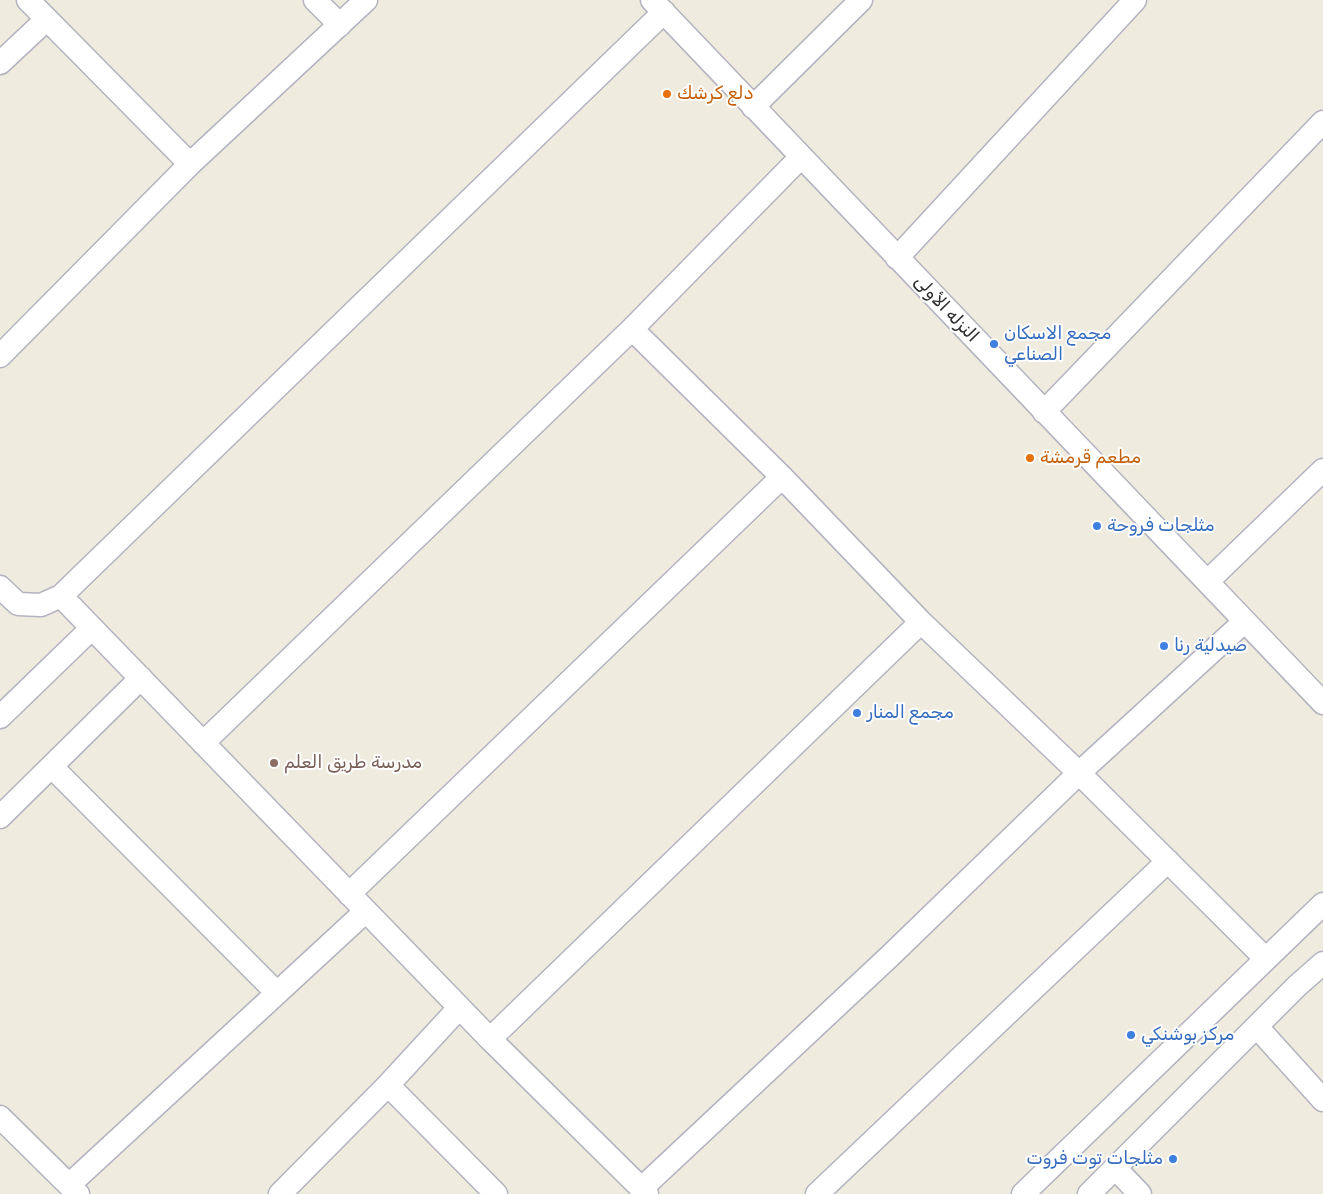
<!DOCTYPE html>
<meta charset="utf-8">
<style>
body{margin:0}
canvas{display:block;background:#efebdf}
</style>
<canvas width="1323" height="1194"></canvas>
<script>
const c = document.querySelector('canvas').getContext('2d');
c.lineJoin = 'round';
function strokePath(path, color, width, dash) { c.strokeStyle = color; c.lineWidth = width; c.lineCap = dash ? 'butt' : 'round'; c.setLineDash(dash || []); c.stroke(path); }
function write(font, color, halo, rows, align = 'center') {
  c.font = font + ' Rubik,Vazirmatn,sans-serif'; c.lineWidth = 4; c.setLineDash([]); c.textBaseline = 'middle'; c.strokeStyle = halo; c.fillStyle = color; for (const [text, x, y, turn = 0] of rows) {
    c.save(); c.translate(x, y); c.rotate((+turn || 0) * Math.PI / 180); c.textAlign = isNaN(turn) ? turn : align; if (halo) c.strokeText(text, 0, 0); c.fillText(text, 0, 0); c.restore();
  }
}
const minor = new Path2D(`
 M28,0L190,164
 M315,0L340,25
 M652,0L1323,703
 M0,63L46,20
 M753,107L861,0
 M897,258L1135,0
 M632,329L782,477L921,622L1079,773L1266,959
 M0,356L190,164L366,0
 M1044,412L1323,122
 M1208,581L1323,470
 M0,587L18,604L41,605L61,596L664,12
 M61,596L490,1039L647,1194
 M0,717L92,628
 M203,743L632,329L801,157
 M52,767L277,993
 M0,817L141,678
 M349,894L782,477
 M1257,1027L1323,1100
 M490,1039L921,622
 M388,1085L496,1194
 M0,1117L78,1194
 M1116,1169L1140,1194
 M69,1185L366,911
 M641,1189L891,955L1079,773L1244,622
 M280,1194L388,1085L459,1008
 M817,1194L1168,861
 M1023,1194L1323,904
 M1089,1194L1297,986L1323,963`);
const markers = [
 [667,94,5,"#e8710a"],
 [994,344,5,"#3f7fe0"],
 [1030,458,5,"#e8710a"],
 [1097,526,5,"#3f7fe0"],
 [1164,646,5,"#3f7fe0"],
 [857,713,5,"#3f7fe0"],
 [274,763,5,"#8d6e63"],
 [1131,1035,5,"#3f7fe0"],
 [1173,1159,5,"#3f7fe0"]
];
const foodNames = [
 ["دلع كرشك",677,94],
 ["مطعم قرمشة",1040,458]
];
const streetNames = [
 ["النزله الأولى",946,309,46]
];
const shopNames = [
 ["مجمع الاسكان",1004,334],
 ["الصناعي",1004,355],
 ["مثلجات فروحة",1107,526],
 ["صيدلية رنا",1174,646],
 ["مجمع المنار",867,713],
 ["مركز بوشنكي",1141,1035],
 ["مثلجات توت فروت",1163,1159,"right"]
];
const educationNames = [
 ["مدرسة طريق العلم",284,763]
];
strokePath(minor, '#b3b3c1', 25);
strokePath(minor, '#fff', 22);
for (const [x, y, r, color] of markers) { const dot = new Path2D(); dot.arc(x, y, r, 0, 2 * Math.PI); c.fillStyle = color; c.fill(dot); strokePath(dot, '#fff', 2); }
write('18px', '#c56008', '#fff', foodNames, 'left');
write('18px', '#2d2d2d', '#fff', streetNames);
write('18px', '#366cbe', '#fff', shopNames, 'left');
write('18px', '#785e54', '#fff', educationNames, 'left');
</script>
